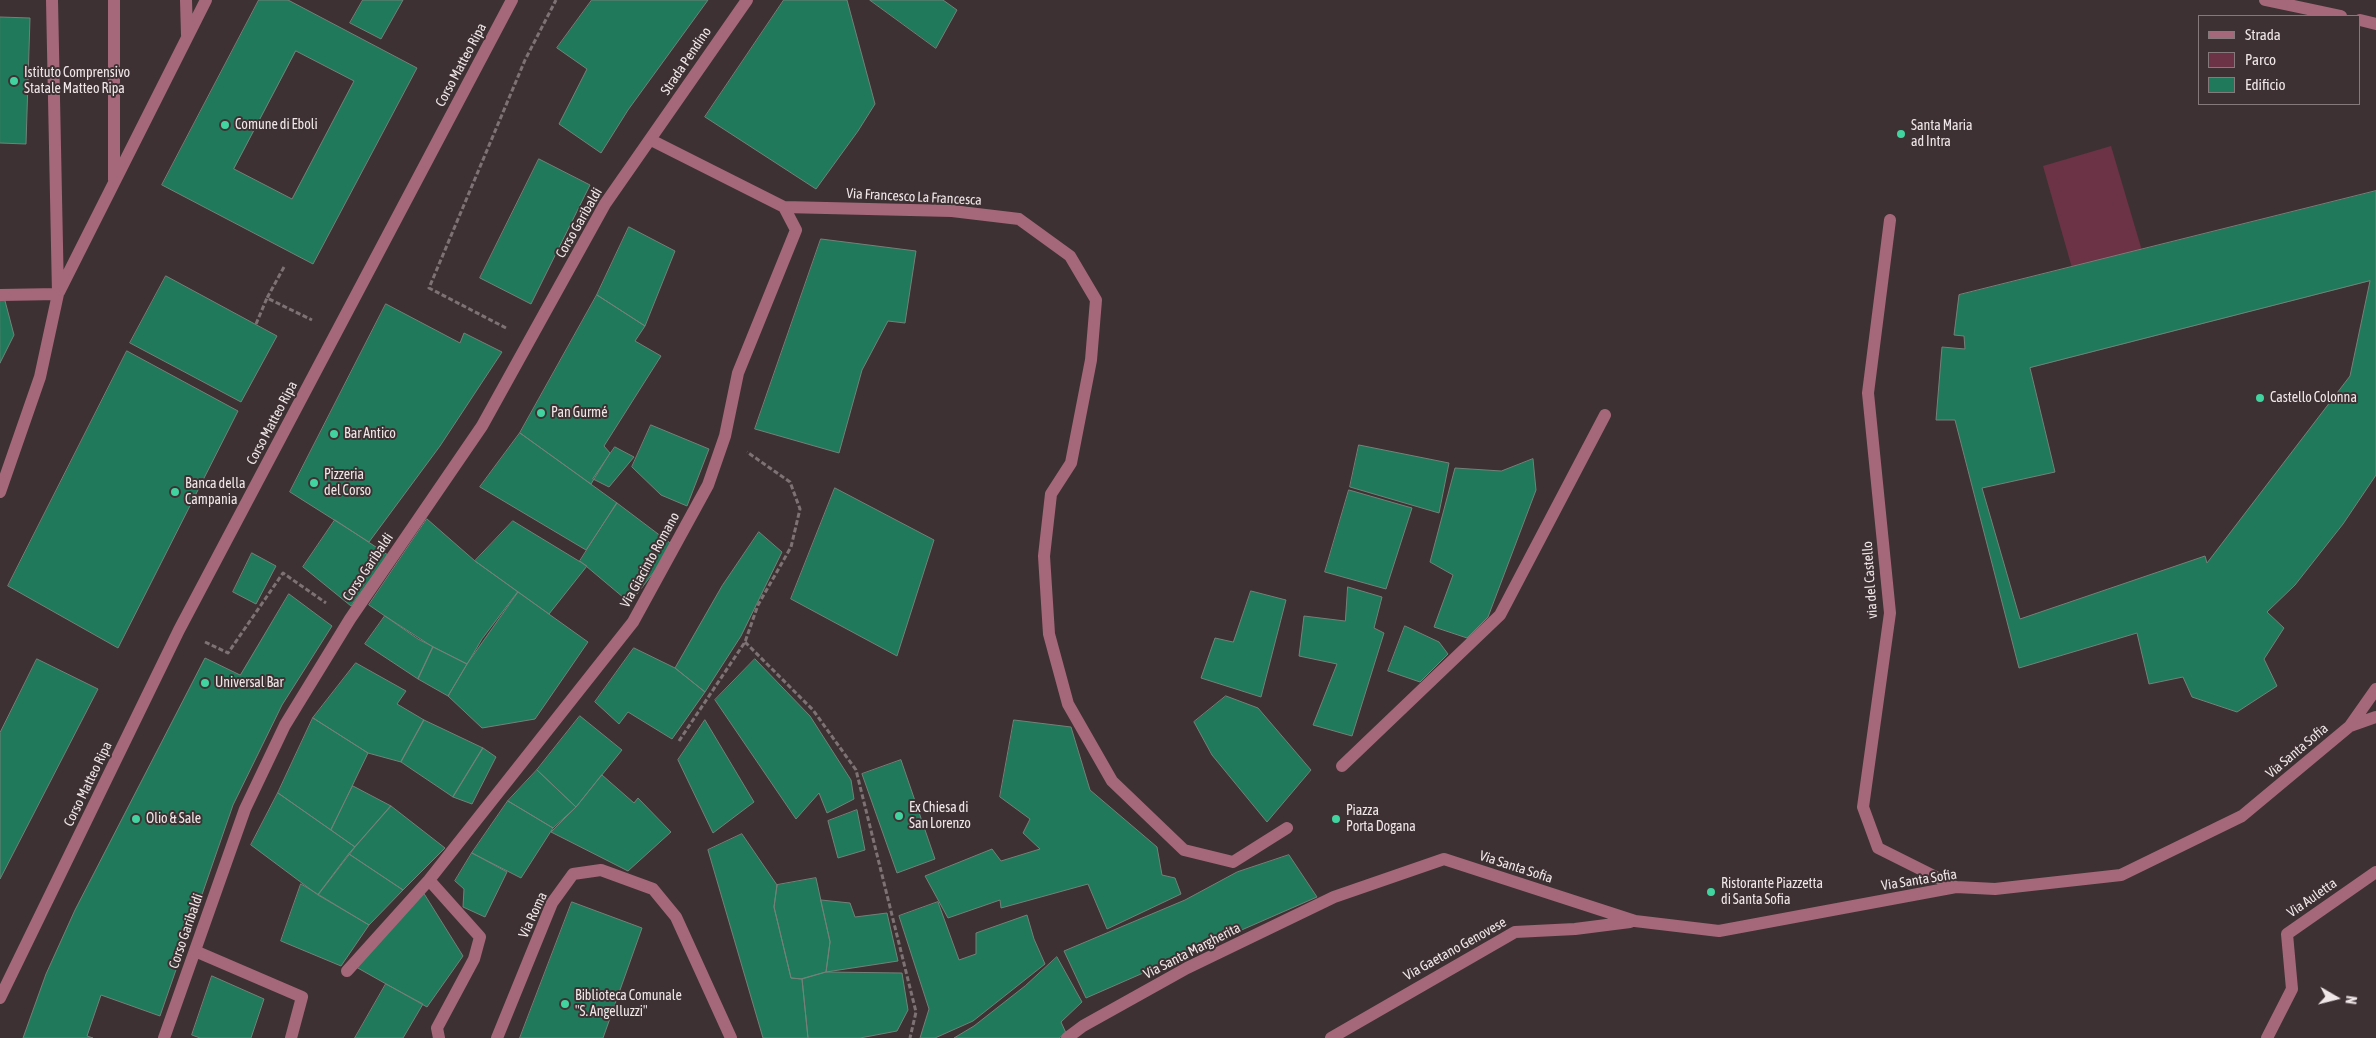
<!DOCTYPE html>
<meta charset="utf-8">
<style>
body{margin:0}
#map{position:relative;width:2376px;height:1038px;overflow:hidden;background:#3e3134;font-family:"Asap Condensed",sans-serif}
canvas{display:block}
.legend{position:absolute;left:2198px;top:15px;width:162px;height:90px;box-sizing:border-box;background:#3e3134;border:1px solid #85797c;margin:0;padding:6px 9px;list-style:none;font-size:15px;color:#efe6e8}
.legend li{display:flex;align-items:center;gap:10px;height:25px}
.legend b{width:25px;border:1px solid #85797c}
.north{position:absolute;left:2311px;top:973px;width:50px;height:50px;-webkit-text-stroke:4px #3e3134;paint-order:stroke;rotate:98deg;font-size:14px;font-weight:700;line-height:20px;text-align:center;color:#efe6e8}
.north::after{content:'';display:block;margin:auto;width:18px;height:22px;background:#efe6e8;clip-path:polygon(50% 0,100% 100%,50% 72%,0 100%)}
</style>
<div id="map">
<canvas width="2376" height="1038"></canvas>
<ul class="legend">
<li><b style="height:6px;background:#a5687a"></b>Strada</li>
<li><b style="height:14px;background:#6b3345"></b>Parco</li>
<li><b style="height:14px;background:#20795a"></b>Edificio</li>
</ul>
<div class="north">N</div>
</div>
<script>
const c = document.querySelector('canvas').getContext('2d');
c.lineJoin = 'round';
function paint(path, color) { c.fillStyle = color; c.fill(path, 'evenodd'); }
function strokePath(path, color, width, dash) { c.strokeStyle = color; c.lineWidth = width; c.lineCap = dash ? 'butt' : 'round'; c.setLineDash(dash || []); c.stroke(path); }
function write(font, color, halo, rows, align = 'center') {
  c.font = font + ' "Asap Condensed",sans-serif'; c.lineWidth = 4; c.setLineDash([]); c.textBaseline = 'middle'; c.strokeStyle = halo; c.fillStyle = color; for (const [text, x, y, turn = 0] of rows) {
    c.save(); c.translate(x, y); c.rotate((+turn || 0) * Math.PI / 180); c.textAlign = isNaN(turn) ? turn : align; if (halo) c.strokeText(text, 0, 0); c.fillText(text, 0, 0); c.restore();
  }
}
const green = new Path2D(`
 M2111,146L2148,271L2080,296L2043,166Z`);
const building = new Path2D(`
 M259,0H288L417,68L313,264L162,185ZM296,51L354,81L292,199L234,169Z
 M363,0H403L381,39L350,23Z
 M592,0H708L628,110L601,153L559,124L587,69L557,48Z
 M784,0H847L875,104L858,131L816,189L705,117Z
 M870,0H943L957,10L936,48Z
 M0,17L30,18L26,144L0,143Z
 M539,159L590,185L531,304L480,278Z
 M2376,191V475L2343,524L2295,585L2267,612L2284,628L2264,659L2277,686L2237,712L2192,697L2183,677L2149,684L2137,633L2019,668L1955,420H1936L1942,347L1965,349L1964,336L1954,335L1959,295ZM2370,281L2350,376L2207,563L2205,556L2020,619L1982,488L2055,472L2030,368Z
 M629,227L675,251L645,326L597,295Z
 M821,239L916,251L905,323L888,321L862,370L839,453L755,429Z
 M166,276L277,336L241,402L130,343Z
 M597,295L645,326L635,341L661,356L604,446L610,453L591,484L520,433Z
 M0,297H4L14,335L0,363Z
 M386,304L460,343L464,333L502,352L440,446L369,542L290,492Z
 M127,351L238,411L118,648L8,586Z
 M651,425L709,449L687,506L661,495L632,467Z
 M520,433L617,503L586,550L480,487Z
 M1359,445L1449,463L1439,513L1350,487Z
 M615,447L634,457L609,487L593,479Z
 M1533,459L1536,490L1488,617L1467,638L1434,627L1453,575L1430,562L1455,468L1501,471Z
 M835,488L934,540L897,656L791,599Z
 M1349,490L1412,508L1386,589L1325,572Z
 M617,503L674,546L630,603L580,561Z
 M427,519L475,561L518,592L467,664L418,639L369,605Z
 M335,520L388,555L351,606L303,567Z
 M513,521L587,566L549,614L475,561Z
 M759,532L782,552L741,636L705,692L675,668L722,586Z
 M252,553L276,566L256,604L233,592Z
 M1348,587L1382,597L1374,628L1384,633L1352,736L1313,725L1337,664L1299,656L1304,616L1345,621Z
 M1251,591L1286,600L1261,697L1201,678L1215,638L1233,642Z
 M518,592L588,642L535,719L482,728L448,696L482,639Z
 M289,594L332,626L282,705L233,805L160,1016L101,995L87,1036L93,1038H23L46,974L75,910L205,658L240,675Z
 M385,616L433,647L418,679L365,644Z
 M1405,626L1439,642L1448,654L1420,682L1388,671Z
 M433,647L467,664L448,696L418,679Z
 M634,648L675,668L705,692L672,739L628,712L619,724L595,702Z
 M37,659L98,689L0,879V733Z
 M755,659L810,716L851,780L854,799L827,813L819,793L796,819L715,700Z
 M356,663L406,691L397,704L424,720L401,762L368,753L313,718Z
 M1226,696L1258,708L1311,770L1267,822L1212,755L1194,722Z
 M580,716L622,750L576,807L537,770Z
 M313,718L368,753L331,830L278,793Z
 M424,720L483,748L453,797L401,762Z
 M705,720L754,802L713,833L678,760Z
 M1014,720L1071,727L1090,790L1157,847L1162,875L1175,878L1181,894L1107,929L1088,884L1001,908L1000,900L948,918L925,876L992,849L1001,861L1040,849L1023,833L1030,819L1000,797Z
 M483,748L496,757L472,804L453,797Z
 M901,760L935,859L897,873L862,774Z
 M537,770L576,807L553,828L508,801Z
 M602,775L634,803L638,798L671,832L628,871L551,832L576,807Z
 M353,786L391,806L355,847L331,830Z
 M278,793L355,847L318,895L251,845Z
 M508,801L553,828L521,878L472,853Z
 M391,806L445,848L403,890L349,854Z
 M857,810L865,850L838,858L828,821Z
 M742,834L777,885L774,907L791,978L802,979L808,1038H763L708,850Z
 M472,853L507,872L485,917L463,907L464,889L455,881Z
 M349,854L403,890L369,925L318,895Z
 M1289,855L1317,897L1086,998L1064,951L1185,900L1237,872Z
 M816,878L830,942L826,972L802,979L791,978L774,907L777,885Z
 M301,884L369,925L341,966L281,941Z
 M423,892L463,956L427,1007L356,967Z
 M821,900L850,903L855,917L887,913L898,961L826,972L830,942Z
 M572,902L642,928L603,1038H520Z
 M938,902L959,960L976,954V933L1027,915L1034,939L1045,964L973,1021L935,1038H920L929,1009L899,916Z
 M1057,957L1082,1002L1061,1022L1066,1033L1059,1038H954L974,1026L1025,986Z
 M826,972L902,973L908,1010L897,1031L860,1038H808L802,979Z
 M212,976L264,999L251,1038H200L192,1035Z
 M386,984L423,1004L403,1038H355Z`);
const path = new Path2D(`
 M284,267L267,298L312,320
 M256,324L267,298
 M506,328L429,288L525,60L556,0
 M205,642L228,653L283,573L326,603
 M745,642L813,710L856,770L916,1012L910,1038
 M679,741L745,642L758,605L791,547L800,509L790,482L747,452`);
const minor = new Path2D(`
 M114,0V180
 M186,0L187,35
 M2265,0L2341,16
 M2360,20L2376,24
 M651,140L784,207L952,211L1019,219L1070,256L1096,300L1091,360L1071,463L1051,494L1044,556L1049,634L1068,704L1112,781L1184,850L1233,862L1287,828
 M1890,220L1868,393L1890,613L1863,807L1878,848L1956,887
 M59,292L206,0
 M0,295L58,294
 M0,492L40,377L58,294L52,0
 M2350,726L2376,717
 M1342,766L1500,615L1605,415
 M429,880L480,937L474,959L437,1028L439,1038
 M195,951L302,997L291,1038
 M347,971L429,880L633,622L708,485L725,436L738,373L796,230L784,207
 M0,998L179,630L512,0
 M164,1038L245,809L285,725L350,619L482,426L605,204L747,0
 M497,1038L552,903L573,874L601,870L653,889L676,917L731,1038
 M1067,1038L1083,1026L1187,968L1334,897L1444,859L1635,921L1719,931L1956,887L1995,889L2121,875L2242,816L2350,726L2376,689
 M1331,1038L1515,932L1575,929L1630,922
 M2267,1038L2292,989L2287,934L2376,872`);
const markers = [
 [14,81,5,"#41d4a1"],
 [225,125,5,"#41d4a1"],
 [1901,134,5,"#41d4a1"],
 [2260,398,5,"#41d4a1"],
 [541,413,5,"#41d4a1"],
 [334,434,5,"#41d4a1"],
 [314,483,5,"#41d4a1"],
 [175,492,5,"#41d4a1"],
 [205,683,5,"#41d4a1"],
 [899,816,5,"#41d4a1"],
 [136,819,5,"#41d4a1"],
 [1336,819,5,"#41d4a1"],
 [1711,892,5,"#41d4a1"],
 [565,1004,5,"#41d4a1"]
];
const streetNames = [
 ["Strada Pendino",686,61,-56],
 ["Corso Matteo Ripa",461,65,-62],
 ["Via Francesco La Francesca",914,197,3],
 ["Corso Garibaldi",579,223,-60],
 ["Corso Matteo Ripa",272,423,-62],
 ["Via Giacinto Romano",650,560,-61],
 ["Corso Garibaldi",368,567,-56],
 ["via del Castello",1870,580,-94],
 ["Via Santa Sofia",2297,751,-40],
 ["Corso Matteo Ripa",88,784,-64],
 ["Via Santa Sofia",1516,867,18],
 ["Via Santa Sofia",1919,880,-9],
 ["Via Auletta",2312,898,-35],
 ["Via Roma",533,915,-65],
 ["Corso Garibaldi",186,931,-71],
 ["Via Gaetano Genovese",1455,949,-29],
 ["Via Santa Margherita",1192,951,-27]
];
const poiNames = [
 ["Istituto Comprensivo",24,73],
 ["Statale Matteo Ripa",24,89],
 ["Comune di Eboli",235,125],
 ["Santa Maria",1911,126],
 ["ad Intra",1911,142],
 ["Castello Colonna",2270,398],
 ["Pan Gurmé",551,413],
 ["Bar Antico",344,434],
 ["Pizzeria",324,475],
 ["del Corso",324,491],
 ["Banca della",185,484],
 ["Campania",185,500],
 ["Universal Bar",215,683],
 ["Ex Chiesa di",909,808],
 ["San Lorenzo",909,824],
 ["Piazza",1346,811],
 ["Porta Dogana",1346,827],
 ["Olio & Sale",146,819],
 ["Ristorante Piazzetta",1721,884],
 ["di Santa Sofia",1721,900],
 ["Biblioteca Comunale",575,996],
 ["\"S. Angelluzzi\"",575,1012]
];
paint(green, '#6b3345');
paint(building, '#20795a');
strokePath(building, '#73817a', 1);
strokePath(path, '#7e7275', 3, [5, 2.5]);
strokePath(minor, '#a5687a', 12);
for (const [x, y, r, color] of markers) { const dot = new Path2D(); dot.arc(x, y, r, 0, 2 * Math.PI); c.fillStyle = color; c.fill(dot); strokePath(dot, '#3e3134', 2); }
write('14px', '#efe6e8', '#3e3134', streetNames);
write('14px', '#efe6e8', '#3e3134', poiNames, 'left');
</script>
